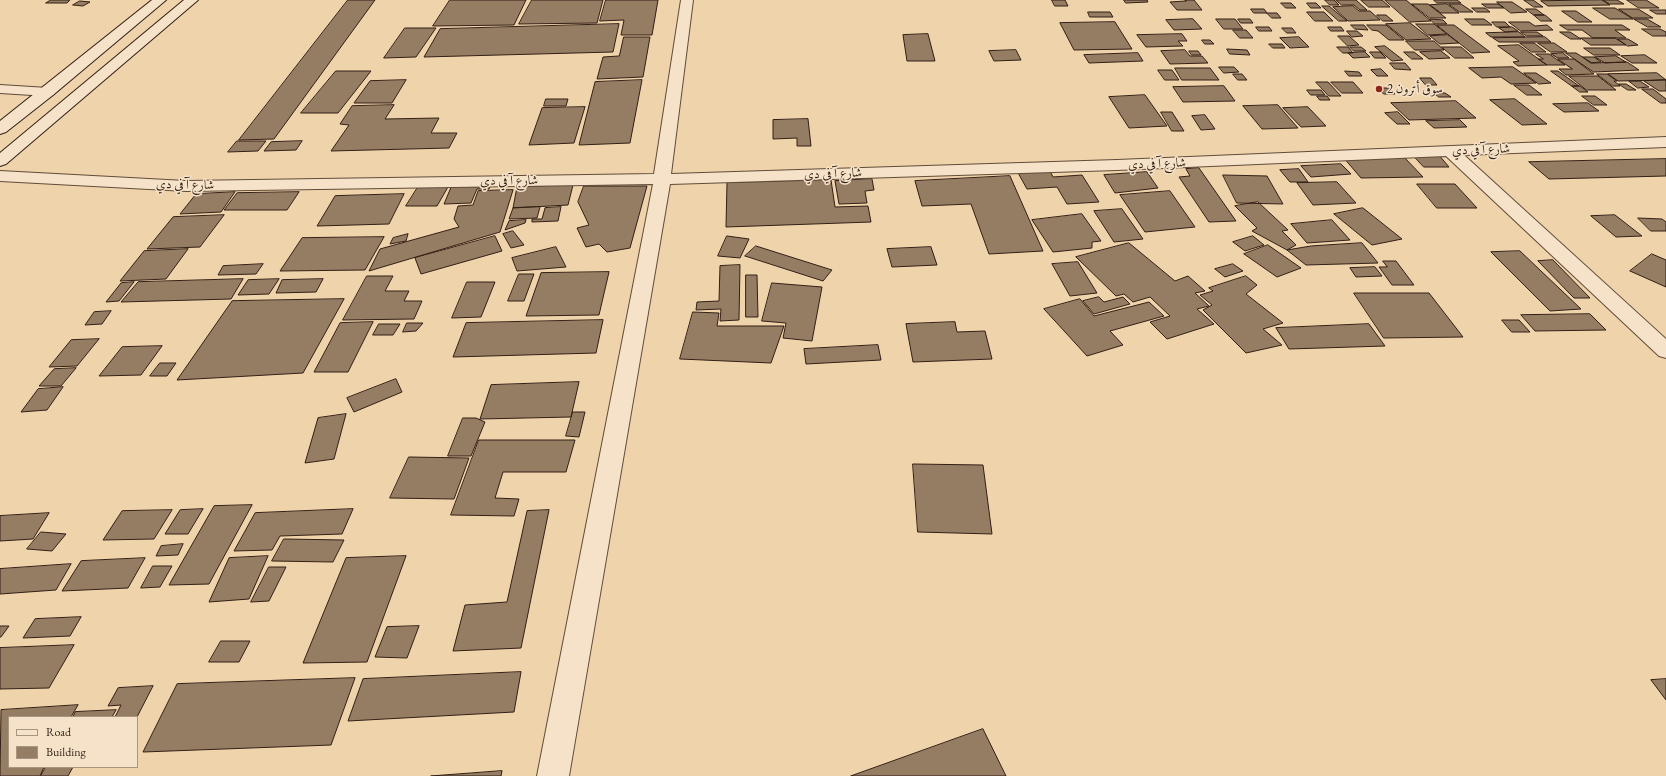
<!DOCTYPE html>
<meta charset="utf-8">
<style>
body{margin:0}
#map{position:relative;width:1666px;height:776px;overflow:hidden;background:#efd3aa;font-family:"EB Garamond",serif}
canvas{display:block}
.legend{position:absolute;left:8px;top:716px;width:130px;height:52px;box-sizing:border-box;background:#f5e2c8;border:1px solid #a79481;margin:0;padding:5px 7px;list-style:none;font-size:12px;color:#321f16}
.legend li{display:flex;align-items:center;gap:8px;height:20px}
.legend b{width:20px;border:1px solid #a79481}
</style>
<div id="map">
<canvas width="1666" height="776"></canvas>
<ul class="legend">
<li><b style="height:5px;background:#f5e2c8"></b>Road</li>
<li><b style="height:11px;background:#947d63"></b>Building</li>
</ul>
</div>
<script>
const c = document.querySelector('canvas').getContext('2d');
c.lineJoin = 'round';
function paint(path, color) { c.fillStyle = color; c.fill(path, 'evenodd'); }
function strokePath(path, color, width, dash) { c.strokeStyle = color; c.lineWidth = width; c.lineCap = dash ? 'butt' : 'round'; c.setLineDash(dash || []); c.stroke(path); }
function write(font, color, halo, rows, align = 'center') {
  c.font = font + ' "EB Garamond",Amiri,serif'; c.lineWidth = 3; c.setLineDash([]); c.textBaseline = 'middle'; c.strokeStyle = halo; c.fillStyle = color; for (const [text, x, y, turn = 0] of rows) {
    c.save(); c.translate(x, y); c.rotate((+turn || 0) * Math.PI / 180); c.textAlign = isNaN(turn) ? turn : align; if (halo) c.strokeText(text, 0, 0); c.fillText(text, 0, 0); c.restore();
  }
}
const building = new Path2D(`
 M51,0H70L67,3H46Z
 M348,0H375L274,139L239,140Z
 M450,0H526L514,25L433,26Z
 M532,0H603L597,23L519,24Z
 M606,0H658L652,35H621L624,20L600,21Z
 M1052,0H1065L1068,6H1055Z
 M1124,0H1147L1148,2L1126,3Z
 M1185,0H1194L1202,10H1177L1170,2L1186,1Z
 M1325,0H1334L1339,5H1330Z
 M1336,0H1356L1367,10H1360L1354,5H1342Z
 M1361,0H1382L1390,7H1369Z
 M1385,0H1406L1431,21L1410,22Z
 M1434,0H1457L1461,3H1437Z
 M1524,0H1533L1543,7H1534Z
 M1602,0L1610,5L1548,6L1541,1Z
 M1603,0H1617L1624,4H1610Z
 M1627,0H1646L1659,8H1639Z
 M80,1L90,2L83,6L73,5Z
 M1497,2H1512L1527,12L1511,13Z
 M1281,3H1291L1296,8H1286Z
 M1307,3H1316L1321,8H1311Z
 M1412,4H1428L1446,18H1430Z
 M1447,4L1459,13H1441L1430,5Z
 M1449,4H1461L1473,12H1460Z
 M1482,4H1498L1504,8H1488Z
 M1322,6H1329L1347,21H1339Z
 M1353,6L1359,11H1370L1380,20L1348,21L1333,7Z
 M1472,8H1485L1490,12H1477Z
 M1593,8H1615L1633,19H1610Z
 M1251,9H1264L1267,13H1254Z
 M1526,9H1536L1544,15H1534Z
 M1619,9H1638L1653,18H1633Z
 M1650,10H1666V14H1657Z
 M1562,11H1576L1592,22H1578Z
 M1088,12H1110L1113,17H1090Z
 M1307,12H1324L1333,21H1315Z
 M1267,13H1277L1281,18H1272Z
 M1377,15H1386L1393,21H1383Z
 M1534,15H1545L1552,21H1541Z
 M1193,19L1202,29L1174,30L1166,20Z
 M1216,19H1235L1243,29H1224Z
 M1238,19H1250L1253,23H1241Z
 M1430,19L1443,20L1447,24H1435Z
 M1465,19H1484L1492,25H1472Z
 M1634,19H1647L1661,27H1648Z
 M1115,22L1132,49L1074,50L1060,23Z
 M1492,22H1505L1510,27H1497Z
 M1509,22H1529L1535,26L1547,25L1553,30L1521,31Z
 M1410,23L1431,39L1406,40L1386,24Z
 M619,24L613,52L424,57L440,29Z
 M1416,24H1434L1447,34L1428,35Z
 M1351,25H1364L1368,30L1355,29Z
 M1367,25H1386L1404,40H1389L1378,31L1372,30Z
 M1437,25H1454L1490,52L1472,53Z
 M1560,25H1622L1630,30H1615L1626,38H1593L1582,30H1568Z
 M1256,27H1269L1272,31H1259Z
 M1328,27H1341L1344,31H1331Z
 M1512,27L1518,31L1505,32L1499,28Z
 M405,28H436L416,57L384,58Z
 M1282,28H1292L1296,33H1287Z
 M1642,29H1660L1666,32V36H1653Z
 M1233,30H1246L1253,38H1240Z
 M1347,31H1357L1363,36L1352,37Z
 M1519,32L1525,37H1491L1486,33Z
 M1521,32H1537L1543,36H1527Z
 M1560,32H1570L1581,39H1571Z
 M928,34L935,61H907L903,35Z
 M1182,34L1187,41H1178L1183,46L1146,47L1137,35Z
 M1448,35L1459,43L1440,44L1430,36Z
 M1338,36H1349L1359,45L1348,46Z
 M624,37H650L643,77L597,79L603,57L619,56Z
 M1299,37L1309,47L1290,48L1280,38Z
 M1545,37L1551,42H1499L1493,38Z
 M1581,38H1615L1626,45H1591Z
 M1618,39H1628L1638,45L1628,46Z
 M1202,40H1210L1214,44H1205Z
 M1406,41H1434L1444,50H1415Z
 M1520,43H1534L1546,52H1532Z
 M1538,43H1554L1567,52H1551Z
 M1269,44H1282L1285,48H1273Z
 M1519,45L1547,65L1518,66L1513,62L1519,61L1498,46Z
 M1385,46L1403,60L1392,61L1375,47Z
 M1337,47H1348L1353,53H1343Z
 M1350,47H1361L1366,51H1354Z
 M1442,47H1461L1474,58H1455Z
 M1584,48H1610L1620,55H1594Z
 M1227,49L1247,50L1250,55L1230,54Z
 M1016,50L1021,60L994,61L989,51Z
 M1185,50L1190,56H1202L1208,63L1170,64L1161,51Z
 M1189,51H1198L1201,55H1192Z
 M1441,51L1450,58L1429,59L1420,52Z
 M1365,52L1370,57L1353,58L1348,53Z
 M1370,52H1380L1386,58H1375Z
 M1404,52H1414L1423,59H1412Z
 M1138,53L1143,61L1089,63L1084,55Z
 M1563,53L1569,58H1558L1551,54Z
 M1566,53H1576L1592,63L1627,62L1639,70L1594,72Z
 M1536,54H1549L1565,65H1547L1538,59H1543Z
 M1645,55L1657,63H1632L1621,56Z
 M1616,56L1626,62L1605,63L1595,57Z
 M1583,57H1594L1601,62L1591,63Z
 M1558,59H1574L1594,74L1566,75L1559,69H1572Z
 M1390,63H1405L1411,70L1395,69Z
 M1219,67H1234L1239,72L1224,73Z
 M1513,67L1536,83L1511,84L1501,77L1482,78L1469,68Z
 M1175,68H1210L1219,80H1182Z
 M1381,69L1388,76H1377L1371,70Z
 M1158,70H1172L1179,80H1165Z
 M336,71H371L338,113H301Z
 M1345,71L1359,72L1362,76H1349Z
 M1551,71H1558L1579,86H1572Z
 M1524,73H1536L1551,83L1539,84Z
 M1657,73L1666,80L1618,81L1608,74Z
 M1233,74H1242L1247,80H1238Z
 M1597,74H1607L1617,81H1614L1620,86H1613Z
 M1569,76H1598L1616,90H1587Z
 M1420,78H1431L1437,85H1426Z
 M406,80L392,103H354L370,81Z
 M642,80L630,143L579,145L595,82Z
 M1666,80V91H1659L1644,81Z
 M1629,81H1640L1649,87L1638,88Z
 M1316,82H1328L1341,96H1329Z
 M1331,82H1353L1363,93H1342Z
 M1619,84H1626L1636,90H1628Z
 M1514,85H1529L1542,95H1527Z
 M1224,86L1235,101L1183,102L1173,87Z
 M1572,86H1580L1588,92H1580Z
 M1378,88H1389L1395,94H1384Z
 M1642,89H1653L1666,99V103H1661Z
 M1307,90H1321L1325,95H1311Z
 M1434,93H1445L1451,97H1439Z
 M1145,95L1167,126L1129,128L1109,97Z
 M1317,96H1327L1330,100H1320Z
 M1582,96H1595L1607,105H1594Z
 M546,99H568L566,106H544Z
 M1515,99L1547,124L1522,125L1490,100Z
 M1456,101L1476,118L1409,120L1391,103Z
 M1588,103L1599,111L1564,112L1553,104Z
 M394,105L385,119L439,118L431,133H457L449,148L331,151L349,125L340,124L352,106Z
 M1278,105L1298,128L1262,129L1243,106Z
 M585,107L574,143L529,145L542,108Z
 M1308,107L1326,126L1301,127L1283,108Z
 M1161,112H1172L1184,131H1172Z
 M1398,112L1410,124H1397L1385,113Z
 M1205,115L1215,129L1201,130L1192,116Z
 M808,119L811,146H797V138L773,139V120Z
 M1460,120L1467,127L1434,128L1426,121Z
 M237,141H266L258,151L228,152Z
 M302,141L296,150L264,151L271,142Z
 M1412,154H1438L1449,167H1424Z
 M1403,156L1423,177L1361,178L1343,157Z
 M1666,159V176L1549,179L1529,162Z
 M1341,164L1351,174L1311,177L1301,166Z
 M1199,168L1236,221L1209,222L1179,177L1190,176L1186,169Z
 M1049,169L1053,177L1082,175L1099,202L1067,204L1057,187L1027,189L1017,171Z
 M1299,169L1308,182H1290L1280,170Z
 M1147,172L1158,188L1115,193L1104,175Z
 M1223,175L1267,176L1283,204L1237,203Z
 M1010,176L1043,251L989,254L971,204L922,206L915,181Z
 M872,179L874,190L865,191L867,203L839,204L835,181Z
 M831,180L835,207L868,206L871,222L726,227L727,183Z
 M1337,182L1356,203L1313,205L1297,183Z
 M491,184L489,189H477L471,203L444,204L452,185Z
 M1417,184H1455L1477,208H1437Z
 M573,185L568,205L513,208L517,187Z
 M584,186H647L630,248L607,252L599,244L586,247L577,228L589,225L578,202Z
 M418,187H448L437,206H406Z
 M513,190L500,232L369,271L380,249L459,227L454,219L458,206L473,205L478,191Z
 M1170,191L1195,227L1145,232L1120,195Z
 M235,192L221,212L180,214L196,194Z
 M299,192L287,210H224L237,193Z
 M404,194L389,224L317,226L335,196Z
 M1258,202L1288,230L1282,231L1296,245L1287,250L1252,231L1257,228L1235,206Z
 M540,207L537,218L509,219L513,208Z
 M561,207L558,221L532,222V219H542L545,208Z
 M1363,208L1402,239L1372,245L1334,214Z
 M1122,209L1143,239L1114,242L1094,211Z
 M1082,214L1101,241L1092,242V248L1053,252L1032,220Z
 M224,215L200,247L147,249L173,217Z
 M1615,215L1642,236L1616,237L1591,216Z
 M1638,218L1662,219L1666,222V231H1651Z
 M526,220L525,223L505,230L509,221Z
 M1332,220L1350,240L1307,243L1291,224Z
 M513,231L524,245L511,248L503,234Z
 M408,234L406,241L390,244L393,238Z
 M495,236L502,251L421,274L415,258Z
 M727,236L749,239L740,258L718,256Z
 M1253,236L1264,245L1245,251L1233,242Z
 M384,237L365,270L280,271L302,238Z
 M1129,243L1175,281L1188,276L1205,291L1195,293L1209,306L1197,309L1214,324L1167,339L1150,322L1170,316L1150,297L1133,302L1124,294L1116,296L1076,257Z
 M1362,243L1378,263L1306,265L1287,250L1311,246Z
 M1268,245L1301,268L1277,277L1244,254Z
 M756,246L832,270L823,281L745,256Z
 M556,247L566,267L517,271L512,258Z
 M931,247L937,265L892,267L887,249Z
 M188,249L166,279L120,281L144,251Z
 M1520,251L1581,309L1550,311L1491,252Z
 M1652,254L1666,260V287L1630,271Z
 M1553,260L1590,298H1574L1538,261Z
 M1383,261H1396L1414,285H1392L1379,267H1387Z
 M1078,262L1097,293L1070,296L1052,264Z
 M263,264L256,274L218,275L223,266Z
 M1233,264L1243,271L1225,277L1215,269Z
 M740,265L739,320L720,321L721,309L696,310L697,302L719,301L720,266Z
 M1375,267L1382,276L1356,277L1350,268Z
 M609,272L599,315L526,316L541,273Z
 M519,274H534L524,301H508Z
 M746,275H757L758,317H746Z
 M367,276H393L385,291H409L404,301H422L414,319L343,320Z
 M1246,276L1257,285L1246,294L1283,323L1263,329L1282,345L1246,353L1203,310L1212,305L1200,295L1213,291L1209,288Z
 M243,279L231,299L121,302L138,282Z
 M279,279L269,294L238,295L248,280Z
 M323,279L316,292L276,293L282,280Z
 M134,282L119,301L106,302L121,283Z
 M467,282H495L481,317L452,318Z
 M772,283L822,287L812,341L783,338L786,323L762,321Z
 M1354,293H1429L1463,337L1384,338Z
 M1099,297L1104,302L1123,297L1130,304L1094,314L1083,301Z
 M344,299L303,373L177,380L232,301Z
 M1080,299L1094,316L1149,302L1164,316L1110,331L1123,345L1087,356L1044,309Z
 M111,311L102,324L85,325L94,312Z
 M693,312L719,313L717,326H784L771,363L680,359Z
 M1590,314L1606,330L1535,331L1521,315Z
 M603,320L596,353L453,357L466,323Z
 M1502,320H1519L1530,332H1512Z
 M373,322L348,372H314L340,323Z
 M955,322L957,332L985,331L992,359L913,362L906,324Z
 M407,323H423L416,331L403,332Z
 M379,324H400L393,335H373Z
 M1369,324L1385,346L1289,349L1276,328Z
 M99,339L77,366L49,367L71,340Z
 M878,345L881,360L806,364L804,349Z
 M162,346L141,375L99,376L122,347Z
 M160,363H176L167,376H150Z
 M76,368L61,386H39L54,369Z
 M396,379L402,392L354,412L347,398Z
 M579,382L571,417L480,419L491,385Z
 M63,387L47,410L21,412L38,389Z
 M573,412H585L579,437L566,436Z
 M346,414L334,459L305,463L318,418Z
 M463,418H476L485,422L471,456H448Z
 M479,440H575L566,472H503L495,498L519,499L514,516L451,515Z
 M409,457L469,458L454,499L390,498Z
 M913,464L983,465L992,534L918,532Z
 M252,505L209,584L169,585L214,506Z
 M203,509L188,534H165L180,510Z
 M353,509L342,534L280,536L272,550L234,551L255,513Z
 M172,510L154,539L103,540L122,511Z
 M549,510L521,648L453,651L465,605L507,602L527,511Z
 M49,513L33,539L0,541V516Z
 M41,532L66,534L52,551L27,549Z
 M284,539L344,540L333,562L272,561Z
 M183,544L178,555L156,556L161,546Z
 M268,556L249,599L209,602L229,558Z
 M406,556L367,662L303,663L346,558Z
 M145,558L128,588L62,591L81,561Z
 M71,564L56,590L0,594V569Z
 M153,566H172L160,587L141,588Z
 M269,567H286L269,601L251,602Z
 M81,617L70,636L23,638L35,619Z
 M0,626H9L1,637H0Z
 M419,626L407,658L375,657L387,627Z
 M221,641H250L239,662H209Z
 M74,645L49,688L0,689V648Z
 M521,672L514,712L348,721L363,679Z
 M355,678L331,745L143,752L177,684Z
 M1666,679V700L1651,680Z
 M153,686L137,717H115L121,705L108,706L118,688Z
 M78,705L71,717H9V767H44L40,776H0L1,710Z
 M116,710L112,717H73L75,712Z
 M983,729L1006,776H851Z
 M46,767H73L68,776H41Z
 M502,771L501,776H431Z`);
const lane = new Path2D(`
 M0,85L48,88L53,89L55,92L53,95L48,96L0,93Z`);
const street = new Path2D(`
 M681,0H693L671,174L1117,160L1666,137V147L1464,155L1666,339V358L1659,356L1446,156L1117,170L670,184L569,776H537L653,184L186,191L0,181V171L186,181L654,174Z`);
const secondary = new Path2D(`
 M152,0H166L53,95L6,132L0,134V121Z
 M184,0H198L6,164L0,166V153Z`);
const markers = [
 [1379,89,4,"#8f2418"]
];
const farPoinames = [
 ["سوق أترون 2",1387,89]
];
const farStreetnames = [
 ["شارع آ في دي",1481,150,-2],
 ["شارع آ في دي",1157,164,-2],
 ["شارع آ في دي",833,174,-2],
 ["شارع آ في دي",509,181,-1],
 ["شارع آ في دي",185,185,1]
];
paint(building, '#947d63');
strokePath(building, '#321f16', 1);
strokePath(lane, '#614c3b', 2);
strokePath(street, '#614c3b', 2);
strokePath(secondary, '#321f16', 2);
paint(lane, '#f5e2c8');
paint(street, '#f5e2c8');
paint(secondary, '#f5e2c8');
for (const [x, y, r, color] of markers) { const dot = new Path2D(); dot.arc(x, y, r, 0, 2 * Math.PI); c.fillStyle = color; c.fill(dot); strokePath(dot, '#f5e2c8', 1.5); }
write('13px', '#321f16', '#f5e2c8', farPoinames, 'left');
write('13px', '#321f16', '#f5e2c8', farStreetnames);
</script>
